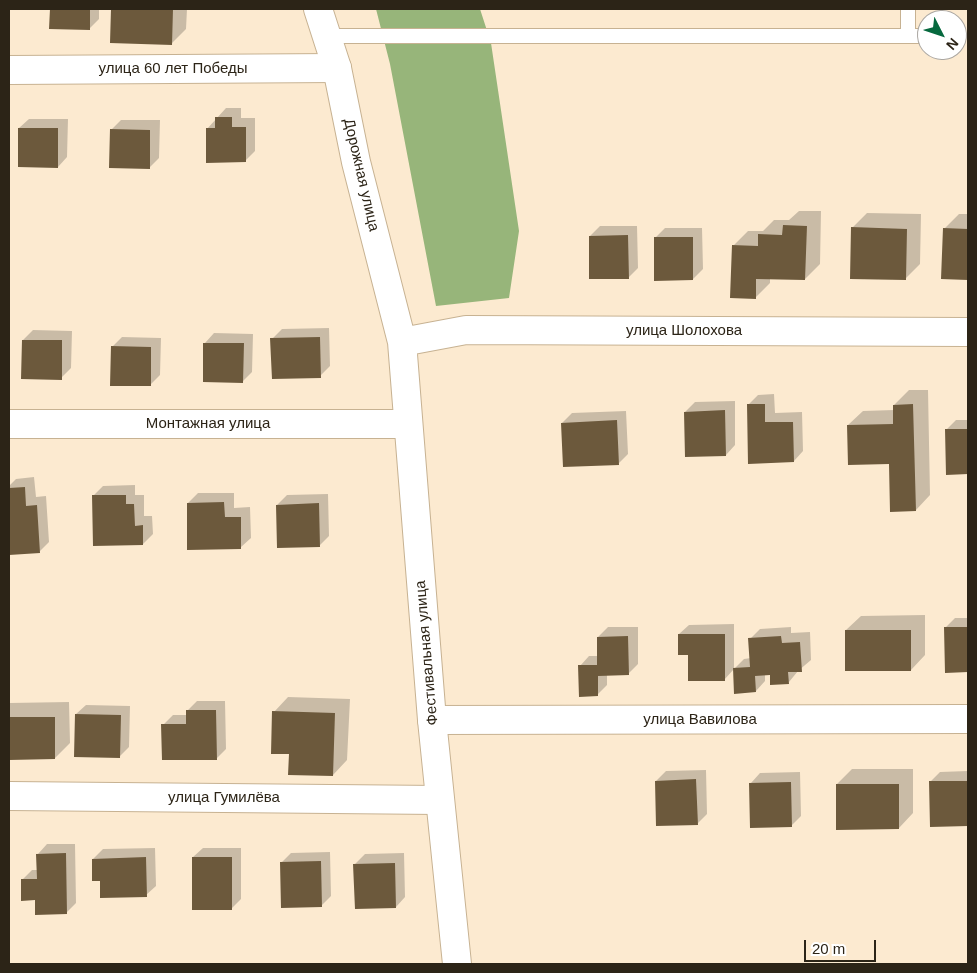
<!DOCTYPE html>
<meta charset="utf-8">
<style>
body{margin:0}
#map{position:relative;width:977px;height:973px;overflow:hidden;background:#fcead0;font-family:Helvetica,sans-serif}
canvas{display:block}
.frame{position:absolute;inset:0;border:10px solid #2c2417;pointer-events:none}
.north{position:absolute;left:917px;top:10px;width:50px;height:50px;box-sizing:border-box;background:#fff;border:1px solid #aba7a2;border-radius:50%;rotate:131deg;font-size:14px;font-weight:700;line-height:20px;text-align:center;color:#2c2417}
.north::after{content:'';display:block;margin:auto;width:18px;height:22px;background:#06693e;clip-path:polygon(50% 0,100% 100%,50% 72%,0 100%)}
.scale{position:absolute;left:804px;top:940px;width:72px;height:22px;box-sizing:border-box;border:2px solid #2c2417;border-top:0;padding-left:6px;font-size:15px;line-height:18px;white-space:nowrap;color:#2c2417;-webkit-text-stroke:4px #fff;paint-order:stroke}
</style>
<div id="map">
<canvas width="977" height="973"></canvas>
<div class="frame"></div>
<div class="north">N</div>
<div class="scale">20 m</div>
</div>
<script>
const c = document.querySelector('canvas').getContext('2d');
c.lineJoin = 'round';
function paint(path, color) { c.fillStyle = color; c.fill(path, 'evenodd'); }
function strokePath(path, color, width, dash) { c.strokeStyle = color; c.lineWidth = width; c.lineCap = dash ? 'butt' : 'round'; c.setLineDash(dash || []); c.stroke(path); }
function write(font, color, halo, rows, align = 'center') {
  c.font = font + ' Helvetica,sans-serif'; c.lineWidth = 5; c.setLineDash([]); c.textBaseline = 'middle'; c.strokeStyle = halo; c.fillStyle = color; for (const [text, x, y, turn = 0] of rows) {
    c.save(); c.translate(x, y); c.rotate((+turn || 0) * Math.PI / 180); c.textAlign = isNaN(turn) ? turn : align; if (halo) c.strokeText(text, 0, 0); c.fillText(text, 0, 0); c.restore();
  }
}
const forest = new Path2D(`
 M376,9H480L491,43L519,231L509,298L436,306L390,64Z`);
const shadow = new Path2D(`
 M51,9H99V19L89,29L51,28Z
 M112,9H187L186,29L172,43L111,42Z
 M226,108H241V118H255V151L245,161L207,129Z
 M29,119H68L67,157L58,167L19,128Z
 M121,120H160L159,158L149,168L111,130Z
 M799,211H821L820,264L805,279L770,278V283L755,298L733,246L748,231H763L774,220H789Z
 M867,213L921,214L920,264L905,279L852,228Z
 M959,214H968V279L943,278L944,229Z
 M600,226H637L638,268L628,278L590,236Z
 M665,228H702L703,269L693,279L655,238Z
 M329,328L330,366L320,376L272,339L282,329Z
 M33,330L72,331L71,368L61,378L23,340Z
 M214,333L253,334L252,372L243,381L205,343Z
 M122,337L161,338L160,375L150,385L112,347Z
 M909,390H928L930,495L916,510L890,463L848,425L863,411L894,410V405Z
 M774,394L775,413L802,412L803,451L794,461L748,405L758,395Z
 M735,401V445L726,455L685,412L695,402Z
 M626,411L628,454L618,464L562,423L572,413Z
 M956,420H968V473L947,474L946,430Z
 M34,477L36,497L46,496L49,542L39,552L9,554V486L16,479Z
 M135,485V495H144V516H152L153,534L143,544L93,496L103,486Z
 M198,493H234V508L250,507L251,538L241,547L188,503Z
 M328,494L329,536L319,546L277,505L287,495Z
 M925,615V655L911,670L846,630L861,616Z
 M955,618H968V671L946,672L945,628Z
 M734,624V669L744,659L751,658L750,639L760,629L791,627V633L810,632L811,660L798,671L789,682L771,674H765V681L756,691L734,669L724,680L689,654L679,634L689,625Z
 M608,627H638V664L628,674L607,675V685L597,695L580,666L589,656H598V637Z
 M288,697L350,699L347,760L333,775L290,753L274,712Z
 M197,701H225L226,749L216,759L163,725L173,715H187V711Z
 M69,702L70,743L55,758L9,759V703Z
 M86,705L130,706L129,747L119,757L76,714Z
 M852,769H913V813L899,828L837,784Z
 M706,770L707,814L697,824L656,781L666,771Z
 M968,771V825L932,826L930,782L940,772Z
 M800,772L801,816L791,826L751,783L760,773Z
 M47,844H75L76,903L66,913L36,899L22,880L32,870H38V854Z
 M155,848L156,886L146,895L101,880L93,859L103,849Z
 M203,848H241V899L231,909L193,857Z
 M330,852L331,896L322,905L281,863L291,853Z
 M404,853L405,897L396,907L355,864L365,854Z`);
const building = new Path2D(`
 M50,9H90V30L49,29Z
 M111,9H173L172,45L110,43Z
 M215,117H232V127H246V162L206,163V128H215Z
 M18,128H58V168L18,167Z
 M110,129L150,130V169L109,168Z
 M783,225L807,226L805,280L756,279V299L730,298L732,245L758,246V234L782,235Z
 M851,227L907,229L906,280L850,279Z
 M943,228L968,229V280L941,279Z
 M628,235L629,279H589V236Z
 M654,237H693V280L654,281Z
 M320,337L321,378L272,379L270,338Z
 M22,340H62V380L21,379Z
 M203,343H244L243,383L203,382Z
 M111,346L151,347V386H110Z
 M747,404H765V422H793L794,462L748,464Z
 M913,404L916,511L890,512L889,464L848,465L847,425L893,424V405Z
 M725,410L726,456L685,457L684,412Z
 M617,420L619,465L563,467L561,423Z
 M945,429H968V474L946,475Z
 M25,487L26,506L37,505L40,553L9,555V488Z
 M92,495H126V504H134L135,526L143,525V545L93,546Z
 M224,502L225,517H241V549L187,550V503Z
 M319,503L320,547L277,548L276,505Z
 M944,627H968V672L945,673Z
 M845,630H911V671H845Z
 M678,634H725V681H688V655H678Z
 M628,636L629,675L598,676V696L579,697L578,665H597V637Z
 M781,636L782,643L800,642L802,672H788L789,684L770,685V675L755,676L756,692L734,694L733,668L750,667L748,638Z
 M186,710H216L217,760H162L161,724H186Z
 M272,711L335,713L333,776L288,775L289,754H271Z
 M75,714L121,715L120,758L74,757Z
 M9,717H55V759L9,760Z
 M696,779L698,825L656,826L655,781Z
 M929,781H968V826L930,827Z
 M791,782L792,827L750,828L749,783Z
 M836,784H899V829L836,830Z
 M66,853L67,914L35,915V900L21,901V879H37L36,854Z
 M146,857L147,897L100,898V881H92V859Z
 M192,857H232V910H192Z
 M321,861L322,907L281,908L280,862Z
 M395,863L396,908L355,909L353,864Z`);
const lane = new Path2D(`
 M908,9V36
 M327,36H922`);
const street = new Path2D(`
 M9,70L337,68
 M9,424H408
 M432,720L968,719
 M9,796L439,800`);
const secondary = new Path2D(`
 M318,9L337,68L356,162L402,342L432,720L457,964
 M402,342L466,330L968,332`);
const streetNames = [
 ["улица 60 лет Победы",173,69],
 ["Дорожная улица",361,175,77],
 ["улица Шолохова",684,331],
 ["Монтажная улица",208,424],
 ["Фестивальная улица",427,653,-95],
 ["улица Вавилова",700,720],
 ["улица Гумилёва",224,798]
];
paint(forest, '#97b57a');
paint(shadow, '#0003');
paint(building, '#6c593c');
strokePath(lane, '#c7b292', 16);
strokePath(street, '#c7b292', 30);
strokePath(secondary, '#c7b292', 30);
strokePath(lane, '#fff', 14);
strokePath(street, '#fff', 28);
strokePath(secondary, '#fff', 28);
write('15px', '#2c2417', '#fff', streetNames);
</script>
